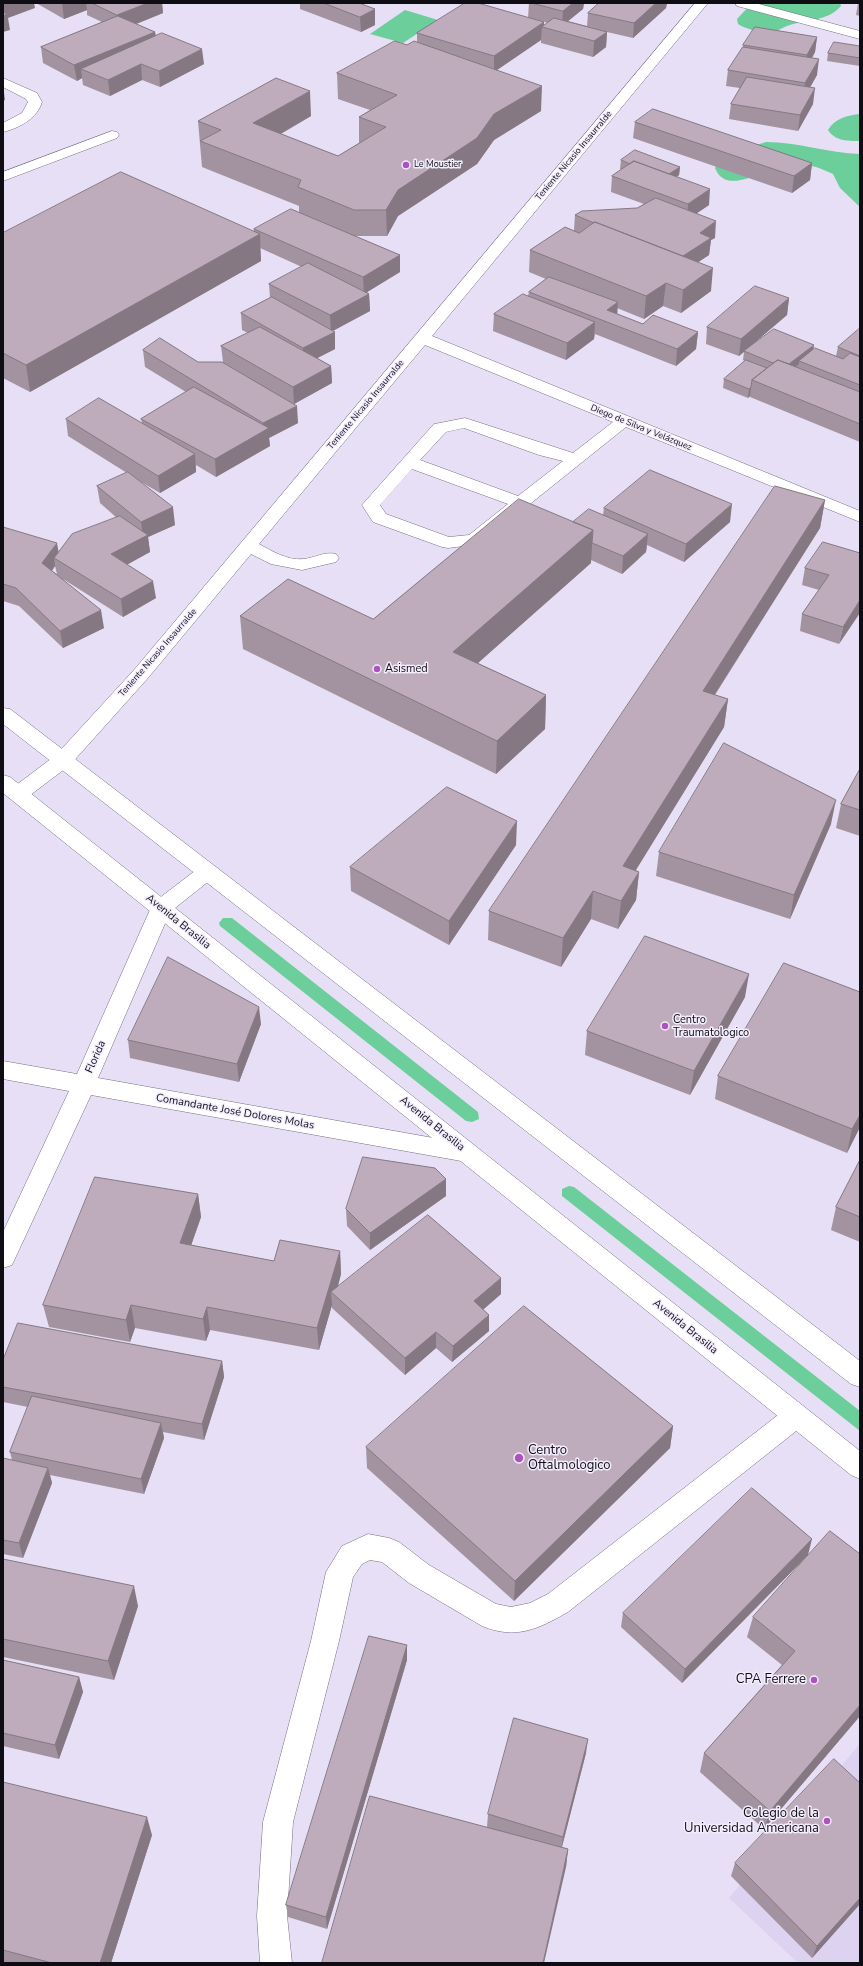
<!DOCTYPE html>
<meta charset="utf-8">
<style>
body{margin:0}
#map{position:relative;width:863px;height:1966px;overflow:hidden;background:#e6dff5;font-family:"Nunito Sans",sans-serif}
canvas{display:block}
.frame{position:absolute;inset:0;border:4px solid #0f0d14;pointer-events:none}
</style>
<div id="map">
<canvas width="863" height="1966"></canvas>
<div class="frame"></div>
</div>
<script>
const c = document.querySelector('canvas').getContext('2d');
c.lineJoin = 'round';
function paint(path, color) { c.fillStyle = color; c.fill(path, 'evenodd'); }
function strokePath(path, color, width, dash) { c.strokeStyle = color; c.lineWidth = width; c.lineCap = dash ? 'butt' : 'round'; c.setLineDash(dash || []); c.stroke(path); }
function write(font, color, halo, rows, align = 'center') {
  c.font = font + ' "Nunito Sans",sans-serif'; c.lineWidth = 3; c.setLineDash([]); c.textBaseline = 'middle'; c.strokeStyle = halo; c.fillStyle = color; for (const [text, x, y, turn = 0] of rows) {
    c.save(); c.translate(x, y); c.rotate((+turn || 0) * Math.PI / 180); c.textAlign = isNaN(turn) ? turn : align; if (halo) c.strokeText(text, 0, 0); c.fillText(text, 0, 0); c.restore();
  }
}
const built = new Path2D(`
 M860,1744V1963H798L729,1898Z`);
const green = new Path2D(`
 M752,3H840L841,6C827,22 806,19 787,26C782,28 776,32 770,32C760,33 746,29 738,24L737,19Z
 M405,10L438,20L403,43L370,34Z
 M860,114V141C847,141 835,141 828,130C834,119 848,115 860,114Z
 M766,142C798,142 828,153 860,154V207L840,188L833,174C826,171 817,166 809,166C800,165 774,171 763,174C746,178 724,190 715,168C723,152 750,147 766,142Z
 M223,918H232L478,1112L479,1119L472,1122L466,1121L220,926L219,923Z
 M569,1186L574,1187L860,1411V1431L562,1196V1189Z`);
const minor = new Path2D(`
 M695,3H708L432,336L860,511V522L626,427L480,544L448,548L442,547L373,522L362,505L434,424L440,423L465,418L573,453L613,422L425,345L259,544C272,551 288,561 303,559C315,558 325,551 336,554L339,558L336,562L302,570L271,564L251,554L148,678L70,765L25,799L18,801L11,799L8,794L11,789L56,755L134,670ZM464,428L539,455L563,461L518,496L420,460L446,432ZM412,469L508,504L469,535L449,537L386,514L380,505Z
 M735,3H755L860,31V39L737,6Z
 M3,78L37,93L42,102C37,119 19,128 3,132V123L22,113L28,102L26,99L3,87Z
 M112,131L117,132L119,135L117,138L3,181V172Z
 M207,865L214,867L217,872L214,877L170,912L98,1078L467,1144L475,1146L479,1153L475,1160L467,1162L91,1095L12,1265L3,1268V1232L69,1091L3,1079V1061L77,1074L153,903L200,867Z
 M796,1404L805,1408L809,1416L805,1424L568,1612C538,1629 516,1640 482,1626L409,1583L382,1562L370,1560L362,1564L353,1577L339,1641L293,1822L287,1916L292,1963H260L257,1916L263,1822L311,1641L326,1572L342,1546L368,1534L389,1538L399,1542L429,1565L496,1604L511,1607L530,1603L548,1594L787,1408Z`);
const major = new Path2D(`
 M3,708L10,709L860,1361V1387L851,1384L3,724Z
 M3,775L10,777L860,1451V1479L851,1475L3,793Z`);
const wall = new Path2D(`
 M36,3H162L163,13L136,24L155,32L156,36L204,64L160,87L142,80L110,96L83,85L82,78L77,81L43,63L41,47L102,22L87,15V10L64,19Z
 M300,3H359L375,25L361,32L300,9Z
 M529,3H584L583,9L568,21L587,26L588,13L599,4L596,3H667L666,8L633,38L607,32L606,47L593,57L541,43V40L497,70L541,111L494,140L477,164L398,216L387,236H355L400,255V272L367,292L369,294L370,311L332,331L335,332V349L317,358L331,366L332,383L294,404L298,423L269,438L270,446L216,477L196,465V472L160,493L136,479L175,525L148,537L150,552L127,564L156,598L123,617L63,579L104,628L63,648L19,606L3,601V527L58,552L117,518L100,503L97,486L127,473L68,436L66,419L142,423L141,419L186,392L145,367L143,350L198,362H223L221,346L248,333L242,330L241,313L270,298L269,284L302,267L260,248L261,261L30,392L3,378V233L254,231V229L299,212V206L202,167L198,121L311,116L281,134L338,156L359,143V117L370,110L338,99L337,73L407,45L417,43V33L528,18ZM531,18L548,23L544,25V22ZM55,566L57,574L52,571Z
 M858,3H860V16L856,15Z
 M817,37L815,52L812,58L817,75L810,88L813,104L798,131L729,119L731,104L740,88L726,86L728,70L743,47V45Z
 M860,46V66L827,61L828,53Z
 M635,122L812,163L810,180L792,193L633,138Z
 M621,160L680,167L679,175L677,177L709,205L697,213L715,238L711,240L709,255L698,262L711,291L681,313L663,306L644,319L617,308V314L643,324L698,332L696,349L676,366L595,334L594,339L566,360L493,331L494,314L528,296L529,292L546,279L529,272L530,250L574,230L575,215L637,208L644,204L611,192L612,176L622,169H620Z
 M789,298L787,315L747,349L813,350L836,356L838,347L860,330V442L750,397V396L748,398L723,388L724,379L745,361L743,360L744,352L739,356L706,344L707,327Z
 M825,500L820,528L715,695L728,699L724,727L636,870L639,872L636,900L618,929L591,919L561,967L488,940L489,911Z
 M604,508L730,522L684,562L647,545L646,552L622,574L591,560V563L478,663L546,695L545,729L496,774L243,649L240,616L373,619L573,522L603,515Z
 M860,553L839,644L800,631L802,614L819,590L802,585L805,568Z
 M860,769V836L836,828L841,804Z
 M831,824L790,919L656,876L659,852Z
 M516,845L449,945L351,891L350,867Z
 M860,992V1127L847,1153L715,1099L718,1076Z
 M745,997L690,1095L585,1055L587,1031Z
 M261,1024L239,1082L130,1058L128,1040Z
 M860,1160V1242L831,1230L836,1207Z
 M446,1179V1196L370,1250L347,1226L346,1209Z
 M198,1194L201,1217L191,1245L274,1261L340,1251L341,1274L338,1287L501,1294L483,1310L489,1331L452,1362L436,1348L405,1375L332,1308V1305L319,1350L210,1330L206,1341L135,1328L130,1342L49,1327L43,1305Z
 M3,1360L222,1361L224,1377L204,1440L163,1432L164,1438L144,1494L50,1475L52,1483L23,1558L3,1554V1458L12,1460L10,1452L28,1407L3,1402Z
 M673,1426L670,1448L514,1601L367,1468L366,1447Z
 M860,1554V1716L764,1829L700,1772L704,1753L782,1665L747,1637L753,1617Z
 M808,1555L682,1683L621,1627L623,1613Z
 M3,1559L138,1606L114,1680L3,1657Z
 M407,1645V1660L327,1929L288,1917L286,1905Z
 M3,1660L79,1677L83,1692L59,1759L3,1746Z
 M586,1753L562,1847L568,1849L566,1867L487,1827L488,1814Z
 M3,1782L152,1835L111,1963H3Z
 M735,1863L860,1904L812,1958L731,1876Z`);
const shadedWall = new Path2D(`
 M3,3H34L35,8L8,18L10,30L3,32Z
 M62,3H86L87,10L64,19Z
 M148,3H162L163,13L119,31L117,15Z
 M573,3H584L583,9L562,26L563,11Z
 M656,3H667L666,8L633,38L634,23Z
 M375,9V25L361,32L360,17Z
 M544,22V28L542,27L541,40L494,72V56Z
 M155,32L157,48L81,69L82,78L77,81L74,65Z
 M607,32L606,47L593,57L594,41Z
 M817,37L815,52L805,70L807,55Z
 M202,49L204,64L160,87L159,71Z
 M819,59L817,75L803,99L805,83Z
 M141,64L142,80L110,96L108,80Z
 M3,85L5,100L3,101Z
 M542,86L541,111L494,140L477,164L398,216L387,236L386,210L398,190L494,114Z
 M815,88L813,104L798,131L800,115Z
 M310,91L311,116L254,149L253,123Z
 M812,163L810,180L792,193L794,176Z
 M680,167L679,175L664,185L665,176Z
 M710,189L709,205L687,220L688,204Z
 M716,221L715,238L711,240L709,255L679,275L680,258L700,233Z
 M260,234L261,261L30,392L26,365Z
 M400,255V272L364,294L363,277Z
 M713,268L711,291L681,313L683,290Z
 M666,283L663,306L644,319L646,296Z
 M369,294L370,311L331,332L330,315Z
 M789,298L787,315L739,356L741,339Z
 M618,302L617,319L607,310Z
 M595,322L594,339L566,360L567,343Z
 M335,332V349L304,365L303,348Z
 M698,332L696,349L676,366L677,349Z
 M814,345L813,354L799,361V364L783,377L784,368Z
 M331,366L332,383L294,404L293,387Z
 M751,387L750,396L748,398L749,389Z
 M297,406L298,423L269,438L270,446L216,477L215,459L263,431V423Z
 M195,454L196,472L160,493L158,476Z
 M825,500L820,528L699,719L703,691Z
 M732,504L730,522L684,562L686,544Z
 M173,507L175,525L148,537L150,552L114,572L111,554L143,537L141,522Z
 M3,508L4,515L3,517Z
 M593,530L591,563L453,685V652Z
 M648,534L646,552L622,574L623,556Z
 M57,543L60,560L54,558L55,566L45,580L42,563Z
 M153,581L156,598L123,617L121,599Z
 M860,600V613L839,644L843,627Z
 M101,610L104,628L63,648L60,631Z
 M546,695L545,729L496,774L497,741Z
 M728,699L724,727L621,894L623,866Z
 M836,800L831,824L790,919L794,895Z
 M517,821L516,845L449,945V921Z
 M639,872L636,900L618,929L621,901Z
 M593,891L591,919L561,967L563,938Z
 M749,974L745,997L690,1095L694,1071Z
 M259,1007L261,1024L239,1082L237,1064Z
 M860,1115V1127L847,1153L852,1129Z
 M446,1179V1196L370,1250V1233Z
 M198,1194L201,1217L184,1266L180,1243Z
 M340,1251L341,1274L335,1295L331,1292L332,1305L319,1350L317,1328Z
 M501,1278V1294L473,1318L474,1301Z
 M131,1305L135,1328L130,1342L126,1320Z
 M207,1307L210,1330L206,1341L203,1319Z
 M489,1315V1331L452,1362L453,1346Z
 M436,1332V1348L405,1375V1358Z
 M222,1361L224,1377L204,1440L202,1424Z
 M161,1423L164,1438L144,1494L141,1479Z
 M673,1426L670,1448L514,1601L515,1581Z
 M48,1468L52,1483L23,1558L19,1543Z
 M812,1539L808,1555L682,1683L685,1669Z
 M134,1586L138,1606L114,1680L108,1661Z
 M407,1645V1660L327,1929L326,1917Z
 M79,1677L83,1692L59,1759L55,1745Z
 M860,1705V1716L764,1829L770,1811Z
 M588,1739L586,1753L561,1850L563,1837Z
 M147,1817L152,1835L111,1963H100Z
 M568,1849L566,1867L544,1963H543Z
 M860,1898V1904L812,1958L817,1946Z`);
const building = new Path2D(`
 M92,3H148L117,15Z
 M324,3H359L375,9L360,17Z
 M465,3H478L544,22L494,56L417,33Z
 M532,3H573L563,11Z
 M599,3H656L634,23L588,13Z
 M3,12L7,14L3,16Z
 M118,16L155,32L74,65L41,47Z
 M554,18L607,32L594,41L542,27Z
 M755,27L817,37L807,55L743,45Z
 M162,33L202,49L159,71L141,64L108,80L81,69Z
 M395,41L407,45L414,41L542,86L494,114L477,138L398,190L386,210H354L298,187L301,180L200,141L221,130L198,121L276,78L310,91L253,123L338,156L386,127L359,117L397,95L337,73Z
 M834,42L860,46V58L828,53Z
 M743,47L819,59L805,83L728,70Z
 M747,77L815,88L800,115L731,104Z
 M653,109L812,163L794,176L635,122Z
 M635,150L680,167L669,174L634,161L630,164L621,160Z
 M634,161L710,189L688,204L612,176Z
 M121,172L260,234L26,365L3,353V233Z
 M656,198L716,221L700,233L711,238L683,256L595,222L594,223L575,215L582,211L637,208Z
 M291,209L400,255L363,277L254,229Z
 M595,222L713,268L683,290L666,283L646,296L530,250L565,227L579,233Z
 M308,263L369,294L330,315L269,284Z
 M549,277L618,302L607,310L643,324L653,315L698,332L677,349L529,292Z
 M755,286L789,298L741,339L707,327Z
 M523,294L595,322L567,343L494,314Z
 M272,297L335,332L303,348L241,313Z
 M260,327L331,366L293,387L221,346Z
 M774,329L814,345L789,364L778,360L773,363L744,351Z
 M859,329L860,330V356L838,347Z
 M160,338L198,362H222L297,406L263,423L143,350Z
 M815,348L843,359L850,353L860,357V385L799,361Z
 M746,360L767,368L752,380L751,387L749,389L724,379Z
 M778,360L860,392V424L752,380Z
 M194,387L269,428L215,459L141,419Z
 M99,398L195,454L158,476L66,419Z
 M650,470L732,504L686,544L604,508Z
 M128,472L173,507L141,522L97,486Z
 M775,486L825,500L703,691L728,699L623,866L639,872L621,901L593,891L563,938L489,911Z
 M519,499L593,530L453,652L546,695L497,741L240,616L288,579L373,619Z
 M589,509L648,534L623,556L592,543L593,530L573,522Z
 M120,516L148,535L111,554L153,581L121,599L54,558L72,534Z
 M3,527L57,543L42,563L101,610L60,631L16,588L3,584Z
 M823,542L860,553V600L843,627L802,614L829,575L805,568Z
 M724,743L836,800L794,895L659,852Z
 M860,769V810L841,804Z
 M447,787L517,821L449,921L350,867Z
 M645,936L749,974L694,1071L587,1031Z
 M168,957L259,1007L237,1064L128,1040Z
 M784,963L860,992V1115L852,1129L718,1076Z
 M363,1157L435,1168L446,1179L370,1233L346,1209Z
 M860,1160V1217L836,1207Z
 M95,1177L198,1194L180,1243L274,1261L280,1240L340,1251L317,1328L207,1307L203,1319L131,1305L126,1320L43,1305Z
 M428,1215L501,1278L474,1301L489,1315L453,1346L436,1332L405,1358L331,1292Z
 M524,1306L673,1426L515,1581L366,1447Z
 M18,1323L222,1361L202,1424L3,1387V1360Z
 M32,1396L161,1423L141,1479L10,1452Z
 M3,1458L48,1468L19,1543L3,1540Z
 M752,1488L812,1539L685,1669L623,1613Z
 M830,1531L860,1554V1705L770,1811L704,1753L795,1651L753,1617Z
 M3,1559L134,1586L108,1661L3,1639Z
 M369,1636L407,1645L326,1917L286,1905Z
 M3,1660L79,1677L55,1745L3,1733Z
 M514,1718L588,1739L563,1837L488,1814Z
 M834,1759L860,1783V1898L817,1946L735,1863Z
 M3,1782L147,1817L100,1963H52L3,1950Z
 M370,1796L568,1849L543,1963H322Z`);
const markers = [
 [406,165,4,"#ad53bf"],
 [377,669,4,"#ad53bf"],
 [665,1026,4,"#ad53bf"],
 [519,1458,5,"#ad53bf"],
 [814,1680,4,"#ad53bf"],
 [827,1821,4,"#ad53bf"]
];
const farStreetnames = [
 ["Teniente Nicasio Insaurralde",574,156,-50],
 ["Teniente Nicasio Insaurralde",366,405,-50],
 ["Diego de Silva y Velázquez",641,428,22],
 ["Teniente Nicasio Insaurralde",158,653,-49]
];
const farPoinames = [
 ["Le Moustier",414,165]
];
const poiNames = [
 ["Asismed",385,669],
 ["Centro",673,1020],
 ["Traumatologico",673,1033]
];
const streetNames = [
 ["Avenida Brasilia",178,922,39],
 ["Florida",96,1057,-66],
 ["Comandante José Dolores Molas",235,1112,10],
 ["Avenida Brasilia",432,1124,39],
 ["Avenida Brasilia",685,1327,39]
];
const nearPoinames = [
 ["Centro",528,1451,"left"],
 ["Oftalmologico",528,1466,"left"],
 ["CPA Ferrere",806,1680],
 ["Colegio de la",819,1814],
 ["Universidad Americana",819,1829]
];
paint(built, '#ddd2ef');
paint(green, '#6bce9b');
strokePath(minor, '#756e81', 1);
strokePath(major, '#756e81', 1);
paint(minor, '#fff');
paint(major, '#fff');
paint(wall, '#a393a1');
paint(shadedWall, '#857883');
paint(building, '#beabbb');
strokePath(building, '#857883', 1);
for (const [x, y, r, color] of markers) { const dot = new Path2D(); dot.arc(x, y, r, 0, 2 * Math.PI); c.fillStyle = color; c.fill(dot); strokePath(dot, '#f3edfe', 1.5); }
write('9px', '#0f0d14', '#f3edfe', farStreetnames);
write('9px', '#0f0d14', '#f3edfe', farPoinames, 'left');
write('11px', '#0f0d14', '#f3edfe', poiNames, 'left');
write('11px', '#0f0d14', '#f3edfe', streetNames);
write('13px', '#0f0d14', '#f3edfe', nearPoinames, 'right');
</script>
